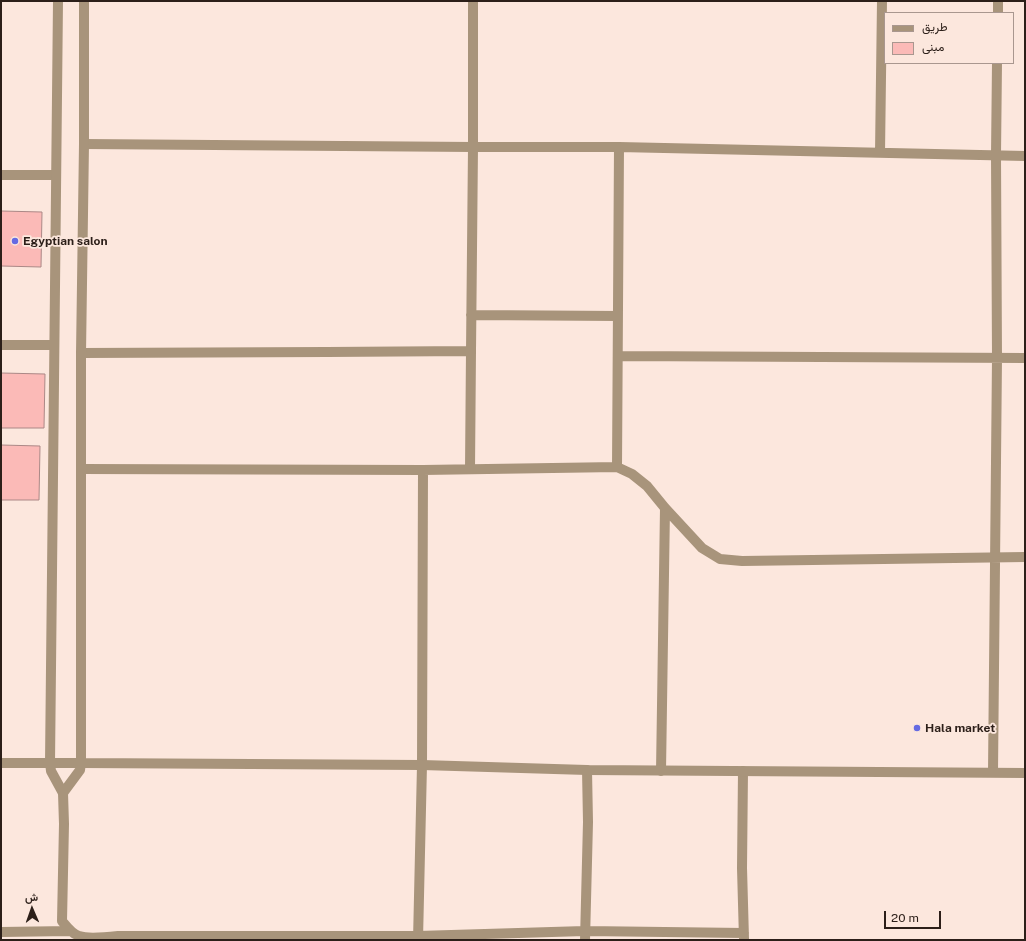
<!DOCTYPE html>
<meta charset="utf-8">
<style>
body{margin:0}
#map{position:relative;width:1026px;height:941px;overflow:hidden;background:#fce7dd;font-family:"Public Sans",Vazirmatn,sans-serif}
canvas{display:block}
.frame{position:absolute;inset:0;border:2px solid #2c1f19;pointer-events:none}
.legend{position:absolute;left:884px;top:12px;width:130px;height:52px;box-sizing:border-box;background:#fce7dd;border:1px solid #a9978f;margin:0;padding:5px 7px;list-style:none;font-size:12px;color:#2c1f19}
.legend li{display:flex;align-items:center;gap:8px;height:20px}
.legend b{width:20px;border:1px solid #a9978f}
.north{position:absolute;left:12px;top:889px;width:40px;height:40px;-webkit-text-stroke:3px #fce7dd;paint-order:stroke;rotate:358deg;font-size:11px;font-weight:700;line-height:16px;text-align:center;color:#2c1f19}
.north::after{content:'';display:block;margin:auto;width:14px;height:18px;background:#2c1f19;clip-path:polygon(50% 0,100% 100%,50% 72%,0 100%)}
.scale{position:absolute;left:884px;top:911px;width:57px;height:18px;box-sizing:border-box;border:2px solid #2c1f19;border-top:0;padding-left:5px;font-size:12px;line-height:14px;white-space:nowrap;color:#2c1f19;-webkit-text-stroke:3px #fce7dd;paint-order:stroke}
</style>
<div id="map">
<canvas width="1026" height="941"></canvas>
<div class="frame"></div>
<ul class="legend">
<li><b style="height:5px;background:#a8947b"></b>طريق</li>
<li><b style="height:11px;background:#fbbab7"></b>مبنى</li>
</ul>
<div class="north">ش</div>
<div class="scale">20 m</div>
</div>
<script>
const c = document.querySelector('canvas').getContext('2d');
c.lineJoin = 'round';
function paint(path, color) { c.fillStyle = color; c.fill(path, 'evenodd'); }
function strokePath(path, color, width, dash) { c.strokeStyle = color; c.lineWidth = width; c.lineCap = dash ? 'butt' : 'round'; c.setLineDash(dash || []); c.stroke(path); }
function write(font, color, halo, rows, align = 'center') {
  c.font = font + ' "Public Sans",sans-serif'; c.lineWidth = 3.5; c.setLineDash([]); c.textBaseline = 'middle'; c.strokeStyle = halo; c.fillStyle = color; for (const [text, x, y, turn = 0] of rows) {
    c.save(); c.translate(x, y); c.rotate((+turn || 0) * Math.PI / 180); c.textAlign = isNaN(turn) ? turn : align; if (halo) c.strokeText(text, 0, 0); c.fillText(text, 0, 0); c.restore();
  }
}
const building = new Path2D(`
 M1,211L42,212L41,267L1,266Z
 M1,373L45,374L44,428H1Z
 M1,445L40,446L39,500H1Z`);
const minor = new Path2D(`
 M998,13V1
 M84,144L473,147H619
 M880,153L882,1
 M1,175H56
 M471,315L618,316
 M1,345H54
 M81,353L327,352L471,351L473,147V1
 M618,356L1025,358
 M617,467L619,147L1025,156
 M82,469L423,470L422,765L418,940
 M470,469L471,351
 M423,470L617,467L632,474L647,486L665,508L702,548L720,559L742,561L1025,557
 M50,763L51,771L63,793L64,824L62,921C67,927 72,934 79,936C87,939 109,937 118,936H418L585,931L744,933
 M661,771L665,508
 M743,771L742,868L744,939
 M993,772L997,358L996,155L997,63
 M63,793L80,770L81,763
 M1,932L70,931
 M585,940L588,822L587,770`);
const tertiary = new Path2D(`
 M1,763H81L422,765L587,770L1025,773
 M50,763L58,1
 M81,763V353L84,144V1`);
const markers = [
 [15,241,4,"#656ae2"],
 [917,728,4,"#656ae2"]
];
const poiNames = [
 ["Egyptian salon",23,241],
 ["Hala market",925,728]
];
paint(building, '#fbbab7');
strokePath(building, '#ab8886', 1);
strokePath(minor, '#a8947b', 10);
strokePath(tertiary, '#a8947b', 10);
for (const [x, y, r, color] of markers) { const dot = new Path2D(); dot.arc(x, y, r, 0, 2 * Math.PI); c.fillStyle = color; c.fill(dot); strokePath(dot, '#fce7dd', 1.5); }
write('bold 12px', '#2c1f19', '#fce7dd', poiNames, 'left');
</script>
